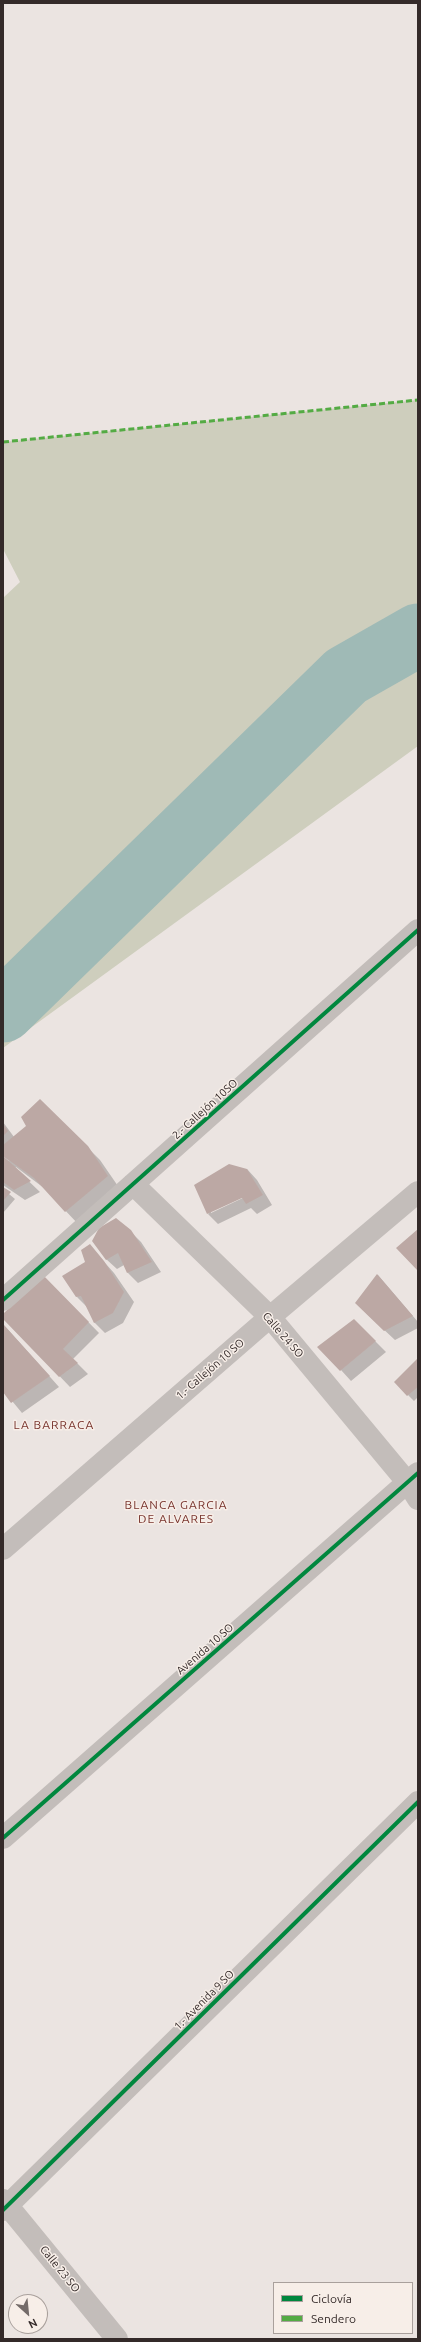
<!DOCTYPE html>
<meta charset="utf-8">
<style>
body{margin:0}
#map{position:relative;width:421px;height:2342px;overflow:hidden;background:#ebe4e1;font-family:Ubuntu,sans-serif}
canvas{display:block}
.frame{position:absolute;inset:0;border:4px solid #342a29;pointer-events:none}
.legend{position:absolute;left:273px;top:2282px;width:140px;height:52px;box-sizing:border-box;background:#f7eee8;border:1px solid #a9a09c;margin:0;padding:5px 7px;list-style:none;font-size:12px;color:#342a29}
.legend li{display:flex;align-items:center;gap:8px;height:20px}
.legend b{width:20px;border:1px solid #a9a09c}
.north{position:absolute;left:8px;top:2294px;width:40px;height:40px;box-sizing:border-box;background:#f7eee8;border:1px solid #a9a09c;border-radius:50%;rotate:153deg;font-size:11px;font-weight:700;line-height:16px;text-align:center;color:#342a29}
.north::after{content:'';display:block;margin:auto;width:14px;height:18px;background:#746b69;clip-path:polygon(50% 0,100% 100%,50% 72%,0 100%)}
</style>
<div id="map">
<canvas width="421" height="2342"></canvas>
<div class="frame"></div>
<ul class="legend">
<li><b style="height:5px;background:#00873e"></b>Ciclovía</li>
<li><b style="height:5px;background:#54ab44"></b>Sendero</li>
</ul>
<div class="north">N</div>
</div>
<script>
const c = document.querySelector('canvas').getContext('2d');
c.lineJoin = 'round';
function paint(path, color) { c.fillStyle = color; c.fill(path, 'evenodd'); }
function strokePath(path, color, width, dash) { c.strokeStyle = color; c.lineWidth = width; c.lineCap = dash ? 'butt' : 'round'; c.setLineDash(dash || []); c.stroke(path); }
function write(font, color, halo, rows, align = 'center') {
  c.font = font + ' Ubuntu,sans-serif'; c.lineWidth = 3; c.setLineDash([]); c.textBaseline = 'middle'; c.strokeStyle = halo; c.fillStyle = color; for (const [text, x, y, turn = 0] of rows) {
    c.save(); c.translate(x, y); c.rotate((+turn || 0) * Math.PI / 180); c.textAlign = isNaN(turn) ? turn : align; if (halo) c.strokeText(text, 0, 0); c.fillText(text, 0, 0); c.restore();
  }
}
const green = new Path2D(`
 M418,400V746L3,1048V598L20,582L3,549V442Z`);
const shadow = new Path2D(`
 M40,1100L100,1160L120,1189L79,1225L44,1188L16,1167L15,1168L40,1192L25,1200L3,1185V1159L9,1161L3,1156V1122L14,1137L27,1127Z
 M247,1169L257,1180L272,1205L257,1214L251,1208L218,1224L208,1214ZM246,1195L247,1196L211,1213V1211Z
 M3,1189L15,1199L3,1213Z
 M130,1231L141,1242L161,1272L138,1283L128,1273L124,1265L117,1269L106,1259Z
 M90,1246L114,1273L134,1302L123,1323L105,1333L94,1322L87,1307L77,1297Z
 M378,1275L418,1322V1328L395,1340L366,1313Z
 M43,1276L99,1333L73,1359L88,1374L70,1387L3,1317Z
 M354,1320L386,1352L351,1381L341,1370Z
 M3,1324L59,1387L22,1413L3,1390Z
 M418,1360V1397L414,1401L408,1395Z`);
const river = new Path2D(`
 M3,1011L346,676L418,635`);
const building = new Path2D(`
 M40,1099L88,1146L108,1176L65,1212L34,1178L3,1156V1145L26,1126L21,1117Z
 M3,1124L8,1131L3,1136Z
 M3,1156L31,1181L14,1190L3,1182Z
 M229,1164L247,1169L263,1195L246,1204L242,1198L207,1214L194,1185Z
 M3,1187L11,1192L3,1201Z
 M116,1218L131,1230L152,1262L127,1273L118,1253L106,1260L92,1241L99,1228Z
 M418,1229V1271L396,1248Z
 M90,1244L104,1261L124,1292L113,1313L94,1323L81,1296L76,1297L62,1276L85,1262L81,1250Z
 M377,1274L413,1316L384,1331L355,1303Z
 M43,1275L89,1322L63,1349L78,1363L59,1377L3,1319V1314Z
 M354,1319L376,1341L340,1371L317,1347Z
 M3,1324L50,1376L11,1403L3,1392Z
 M418,1358V1387L407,1396L394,1382Z`);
const minor = new Path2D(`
 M133,1184L270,1317L408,1483L418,1499
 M3,1300L418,930
 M3,1549L270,1317L418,1192
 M3,1838L418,1473
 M3,2200L117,2339
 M3,2210L418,1802`);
const quiet = new Path2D(`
 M3,442L418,400`);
const cycleway = new Path2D(`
 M3,1300L418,930
 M3,1838L418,1473
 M3,2210L418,1802`);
const streetNames = [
 ["2.- Callejón 10SO",205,1109,-42],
 ["Calle 24 SO",283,1335,49],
 ["1.- Callejón 10 SO",210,1369,-41],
 ["Avenida 10 SO",205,1649,-41],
 ["1.- Avenida 9 SO",204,2000,-45],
 ["Calle 23 SO",60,2269,51]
];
const neighbourhoodNames = [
 ["LA BARRACA",54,1425],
 ["BLANCA GARCIA",176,1505],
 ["DE ALVARES",176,1519]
];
paint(green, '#cecebd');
paint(shadow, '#0003');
strokePath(river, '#9fbab6', 63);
paint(building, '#bca8a4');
strokePath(minor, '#c3bdba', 22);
strokePath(quiet, '#54ab44', 3, [6, 3]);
strokePath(cycleway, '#00873e', 4);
write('11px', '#342a29', '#f7eee8', streetNames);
c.letterSpacing = '1px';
write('12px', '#78332c', '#f7eee8', neighbourhoodNames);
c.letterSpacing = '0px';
</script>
